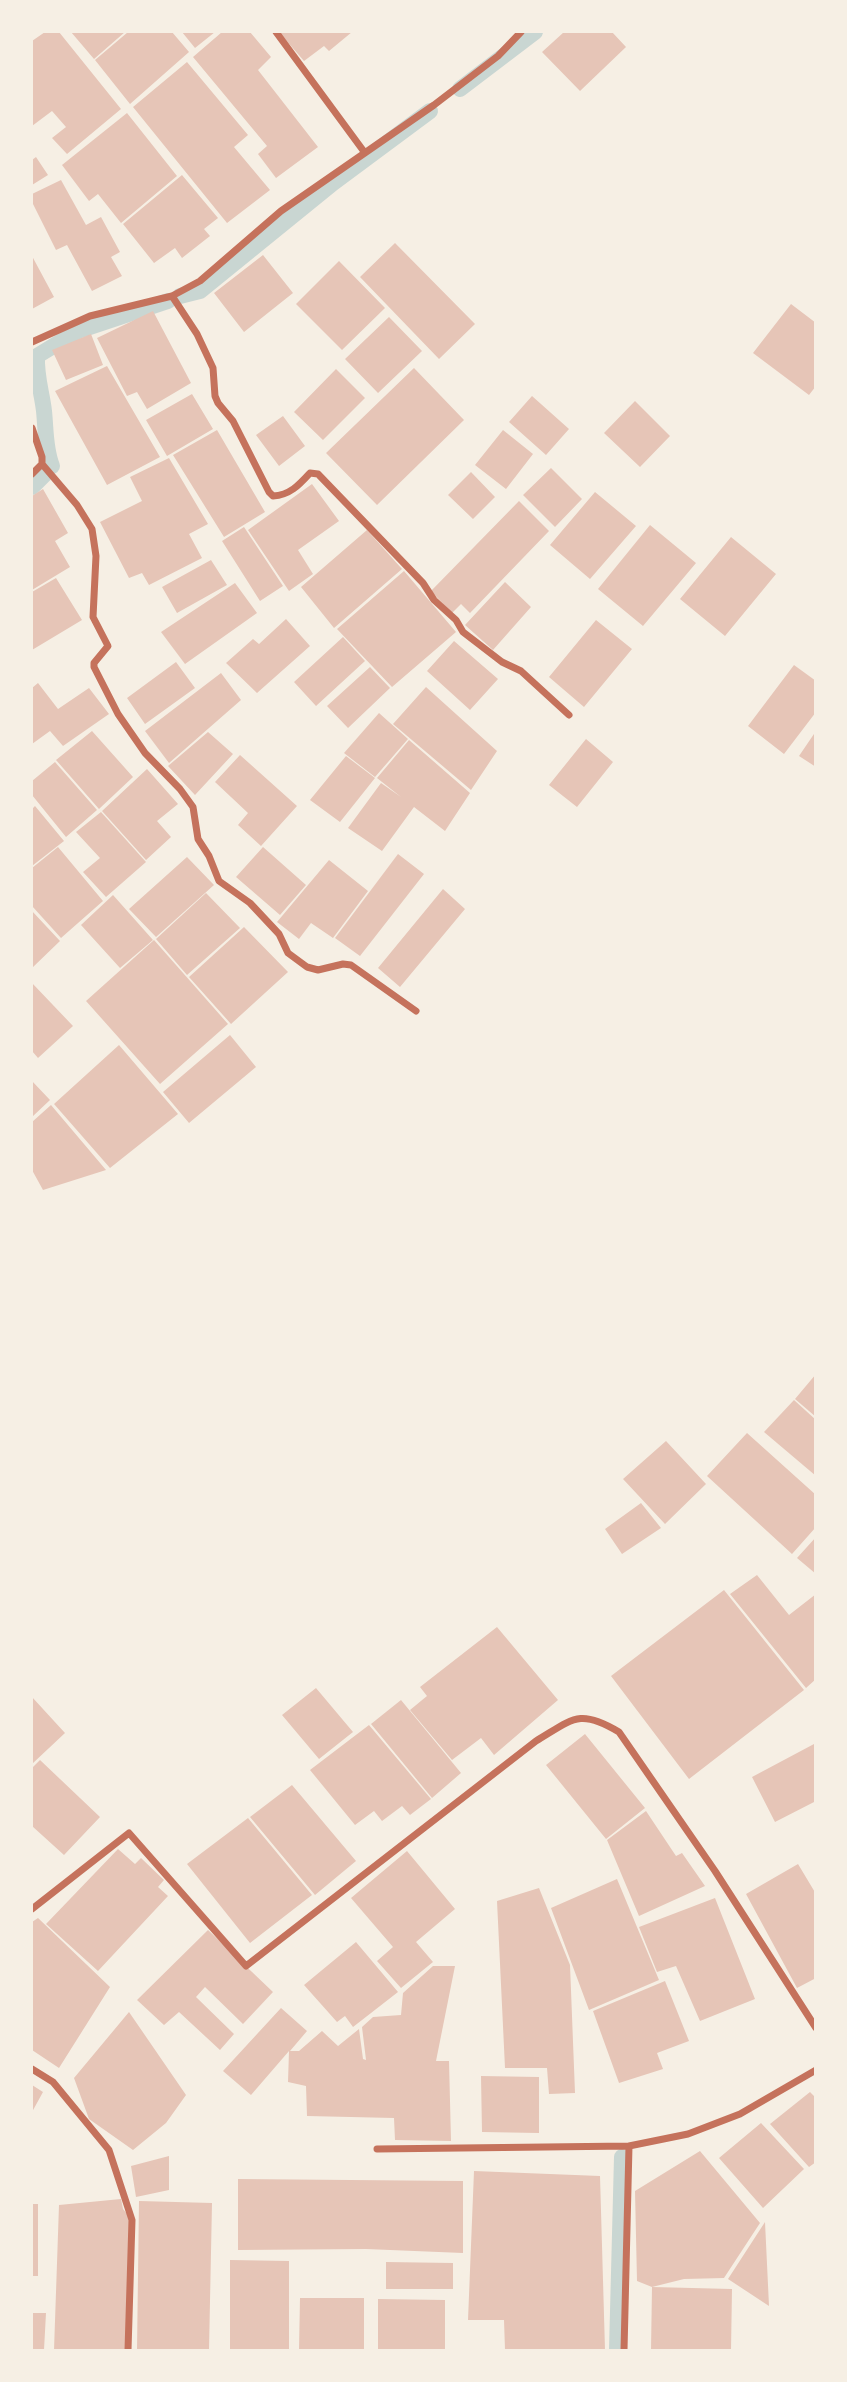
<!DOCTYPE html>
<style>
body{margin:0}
#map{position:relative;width:847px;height:2382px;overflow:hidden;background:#f6efe4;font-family:Raleway,sans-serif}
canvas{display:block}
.frame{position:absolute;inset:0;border:33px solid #f6efe4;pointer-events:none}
</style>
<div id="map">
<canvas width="847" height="2382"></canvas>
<div class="frame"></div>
</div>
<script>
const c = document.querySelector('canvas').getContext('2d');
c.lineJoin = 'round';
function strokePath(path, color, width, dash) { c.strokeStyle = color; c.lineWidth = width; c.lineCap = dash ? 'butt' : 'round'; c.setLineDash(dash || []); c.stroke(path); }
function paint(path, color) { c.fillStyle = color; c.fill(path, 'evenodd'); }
const stream = new Path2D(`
 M460,89L535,32
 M180,296L200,291L333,183L430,111
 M52,466C45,449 46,430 44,411C42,393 36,376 37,356L78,331L168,301
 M32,487L45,474
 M617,2350L622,2157`);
const building = new Path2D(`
 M45,32H59L121,109L67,154L52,138L66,127L52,111L32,126V41Z
 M71,32H125L94,59Z
 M128,32H172L189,52L130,104L95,60Z
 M182,32H215L195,48Z
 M222,32H250L271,57L258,70L318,147L276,178L258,154L267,146L193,57Z
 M279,32H352L329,51L324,46L304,61Z
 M564,32H612L626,47L580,91L542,52Z
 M187,62L248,135L234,147L270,190L227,223L133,107Z
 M127,113L177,176L121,223L98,194L89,201L62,165Z
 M36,157L48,175L32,185V160Z
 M182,175L218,218L204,229L210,236L182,258L175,248L154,263L123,224Z
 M61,180L86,225L101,217L120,252L111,257L122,276L92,291L67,245L56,250L32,202V194Z
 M395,243L475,324L439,359L360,277Z
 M263,255L293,293L244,332L214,293Z
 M32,256L54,297L32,309Z
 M339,261L385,308L342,350L296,304Z
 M791,304L816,323V386L809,395L753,353Z
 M153,311L191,383L147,409L137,392L127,396L97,338Z
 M389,317L422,351L378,393L345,359Z
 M91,334L103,365L66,380L52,350Z
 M107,366L160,457L107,485L55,391Z
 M414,368L464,420L377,505L326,453Z
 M336,369L365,398L323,440L294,412Z
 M192,394L213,429L167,456L146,420Z
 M532,396L569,429L546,455L509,422Z
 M635,401L670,436L640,467L604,433Z
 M283,416L305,446L279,466L256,435Z
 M217,430L265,512L224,537L173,455Z
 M503,430L533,454L506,489L475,465Z
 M169,458L208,524L189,534L202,558L149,585L142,573L129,578L100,522L142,501L130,477Z
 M551,468L582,499L555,527L523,495Z
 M471,472L495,497L473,519L448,495Z
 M312,484L339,521L298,550L313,574L289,591L248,530Z
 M43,489L68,533L55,541L70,567L32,590V496Z
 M595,492L636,526L590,579L550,545Z
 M519,501L549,531L470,613L461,604L452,613L431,591Z
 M650,525L696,563L643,626L598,589Z
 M244,527L283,586L260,601L222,541Z
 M367,530L402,569L334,628L301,587Z
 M731,537L776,574L725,636L680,599Z
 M211,560L227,585L177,613L162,587Z
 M404,571L456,632L392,687L337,629Z
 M56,578L82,620L32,650V592Z
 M505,582L531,607L493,650L465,625Z
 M235,583L257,613L185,664L161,632Z
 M286,619L310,646L257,693L226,663L253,639L259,644Z
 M596,620L632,649L584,707L549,677Z
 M343,637L365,661L316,706L294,682Z
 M454,641L498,679L470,710L427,671Z
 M176,662L195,688L145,724L127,698Z
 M794,665L816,681V712L784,754L748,726Z
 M370,667L390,688L348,728L327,706Z
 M221,673L241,700L169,763L145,731Z
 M38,683L58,709L89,688L109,714L63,746L50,731L32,744V688Z
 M426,687L497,751L471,790L393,724Z
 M379,713L408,739L375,777L344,753Z
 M92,731L133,777L99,809L56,760Z
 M816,731V767L799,756Z
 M208,732L233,754L195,795L168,766Z
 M586,739L613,762L577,807L549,785Z
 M409,740L470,793L445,831L414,807L382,851L348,828L381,783L401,797L377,778Z
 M240,755L297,806L261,846L238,825L248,813L215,782Z
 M346,756L375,778L340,822L310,800Z
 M55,762L97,810L66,837L32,795V781Z
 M147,769L178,804L157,821L171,837L146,860L102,811Z
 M35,806L64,841L32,866V809Z
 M101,812L146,862L106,897L83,872L100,858L76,832Z
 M58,847L103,901L61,938L32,906V868Z
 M263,847L306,885L280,915L236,877Z
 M398,854L424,874L360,956L335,938Z
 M187,857L214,885L156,937L129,909Z
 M329,860L368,891L333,938L311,923L299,939L277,922Z
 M443,889L465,909L400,987L378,968Z
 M206,893L240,928L187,975L156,939Z
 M113,895L153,940L120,968L81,925Z
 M32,911L60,941L32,968Z
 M244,927L288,972L231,1024L189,977Z
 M154,940L228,1024L160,1084L86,1001Z
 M32,983L73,1026L38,1058L32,1051Z
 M230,1035L256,1067L189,1123L163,1092Z
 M119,1045L178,1114L110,1168L54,1104Z
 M32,1081L50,1100L32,1117Z
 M51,1105L106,1170L43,1190L32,1170V1122Z
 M816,1374V1417L795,1399Z
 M794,1400L816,1420V1476L764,1432Z
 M747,1433L816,1495V1527L792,1554L707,1476Z
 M666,1441L706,1484L665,1524L623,1479Z
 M641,1503L661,1528L622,1554L605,1529Z
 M816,1537V1574L797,1558Z
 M757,1575L789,1615L816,1594V1679L806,1688L730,1594Z
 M724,1590L804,1690L689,1779L611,1676Z
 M497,1627L558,1700L494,1755L481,1738L452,1760L410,1710L427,1696L420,1687Z
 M316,1688L353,1732L319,1759L282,1715Z
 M32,1697L65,1733L32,1764Z
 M401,1700L461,1773L432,1798L371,1724Z
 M369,1725L431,1799L410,1815L402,1806L382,1821L374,1811L355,1825L310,1770Z
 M585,1734L645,1808L606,1839L546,1765Z
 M814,1744L816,1747V1801L775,1822L752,1777Z
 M40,1760L100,1817L64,1855L32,1826V1768Z
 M292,1785L356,1861L315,1895L250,1817Z
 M646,1811L676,1856L682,1853L705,1886L639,1916L607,1840Z
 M248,1818L312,1895L250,1943L187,1864Z
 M118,1849L135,1864L141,1858L164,1880L158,1887L168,1896L98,1971L46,1924Z
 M407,1851L455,1909L416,1942L433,1962L401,1988L377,1961L393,1947L351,1898Z
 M798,1864L816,1894V1978L797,1988L746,1894Z
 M617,1879L659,1980L589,2010L551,1908Z
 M539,1888L570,1965L575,2093L549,2094L547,2068H505L497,1901Z
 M715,1898L755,1999L700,2021L676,1966L657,1972L639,1927Z
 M38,1918L110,1987L59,2068L32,2050V1922Z
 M208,1930L273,1992L243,2024L205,1987L196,1997L234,2034L220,2050L179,2012L164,2025L137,2000Z
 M356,1942L398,1992L353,2027L345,2016L337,2022L304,1985Z
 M433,1966H455L436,2061H449L451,2141L395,2140L394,2118L307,2116L306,2086L288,2082L289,2051L251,2095L223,2071L281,2008L307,2031L290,2051H299L322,2031L338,2046L359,2029L363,2059L366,2060L362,2027L373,2017L401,2015L403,1993Z
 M665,1981L689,2041L657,2053L663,2069L619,2083L593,2011Z
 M129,2012L186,2095L166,2123L133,2150L89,2119L74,2078Z
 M481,2076L539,2077V2133L482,2132Z
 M32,2085L43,2092L32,2112Z
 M810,2092L816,2098V2162L809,2167L770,2124Z
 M761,2123L804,2169L763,2208L719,2158Z
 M700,2151L760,2223L724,2278L684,2279L652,2287L637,2281L635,2191Z
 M169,2156V2190L136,2197L131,2166Z
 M474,2171L600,2176L605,2350H505L504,2320H468Z
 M238,2179L463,2181V2253L366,2249L238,2250Z
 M121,2199L123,2209L132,2220L129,2350H54L59,2205Z
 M139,2201L212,2203L209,2350H137Z
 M32,2204H38V2276H32Z
 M765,2222L769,2306L728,2279Z
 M230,2260L289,2261V2350H230Z
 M386,2262L453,2263V2289H386Z
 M652,2287L732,2289L731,2350H651Z
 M300,2298H364V2350H299Z
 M378,2299L445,2300V2350H378Z
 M32,2313H46L44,2350H32Z`);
const minor = new Path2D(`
 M276,32L365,153
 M172,296L197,334L213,368L215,396L218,403L233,421L269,492L273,496C290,495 299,485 310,473L318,474L423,583L434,600L456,620L463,632L502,662L521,671L569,715
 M32,342L90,316L172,296L200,281L281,211L434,105L498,56L521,32
 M32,428L42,457V464L32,474
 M42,464L77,505L92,529L96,556L93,617L108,646L94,663V667L118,714L145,753L180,789L193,807L198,839L209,856L219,881L250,903L279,934L288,953L307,967L318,970L343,964L351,965L416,1011
 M32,1909L129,1833L246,1966L536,1741C573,1719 579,1708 619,1732L715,1871L816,2028
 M32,2069L53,2082L109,2150L132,2220L128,2350
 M377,2149L629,2146
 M624,2350L629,2146L688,2134L740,2114L816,2070`);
strokePath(stream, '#c9d6d2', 16);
paint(building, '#e6c5b7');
strokePath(minor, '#c5725c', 7);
</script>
